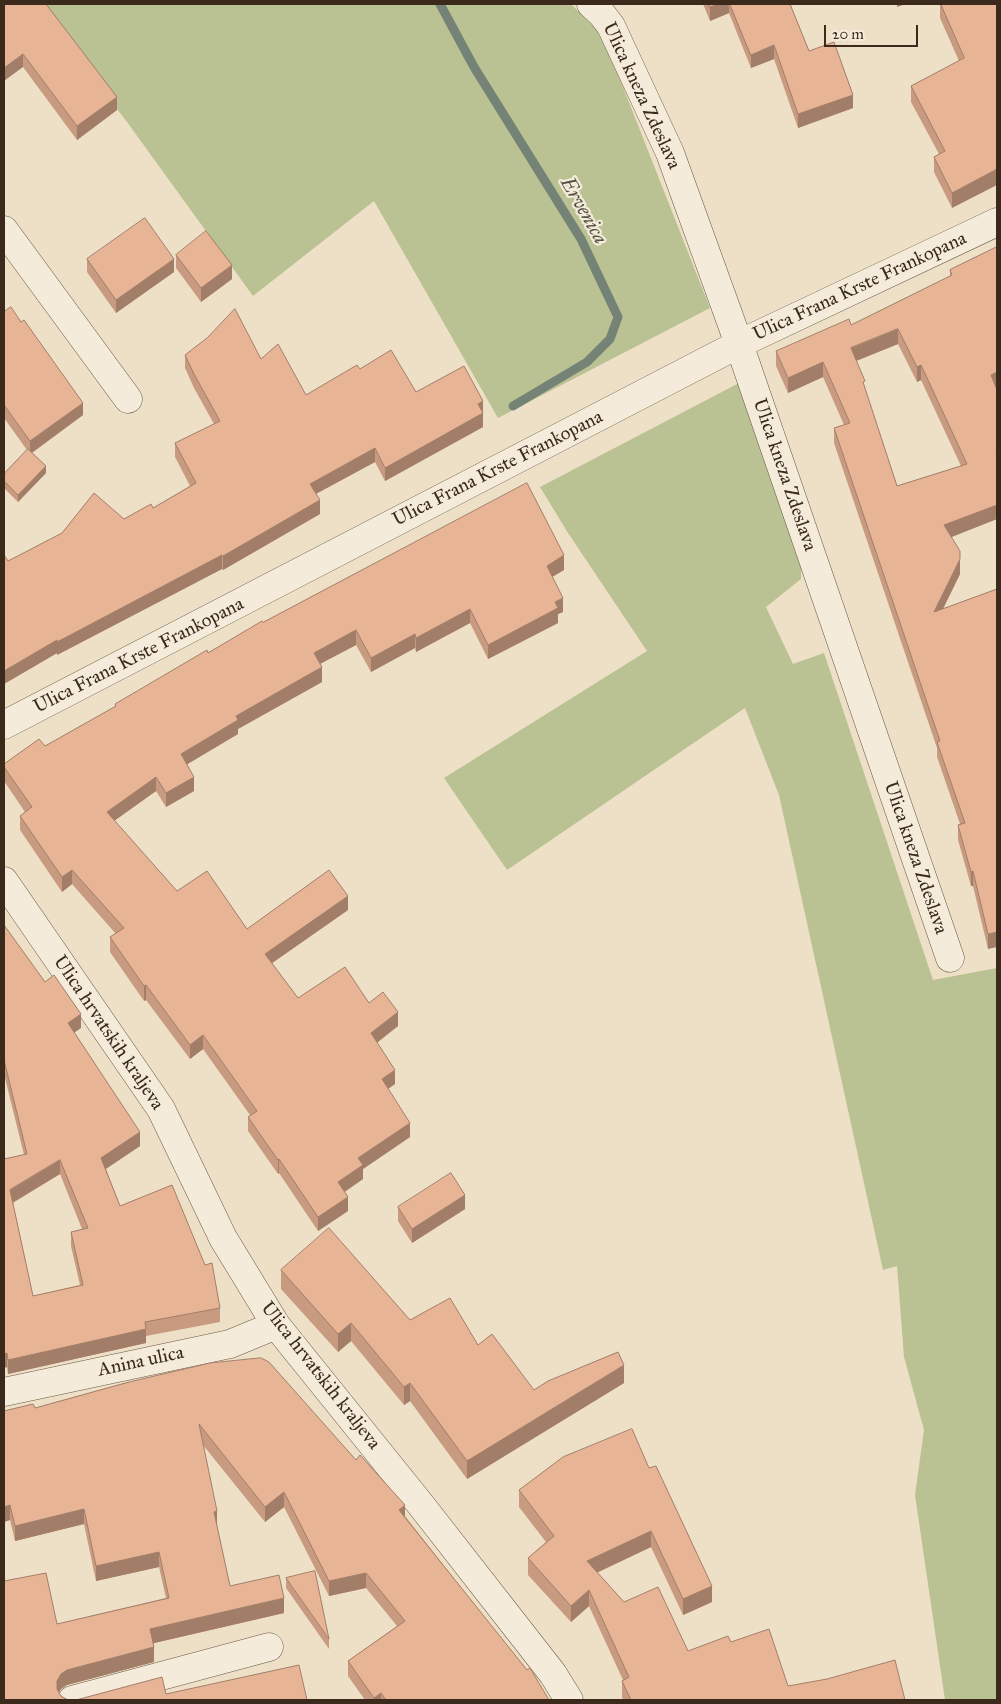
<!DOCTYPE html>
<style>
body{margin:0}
#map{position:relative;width:1001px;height:1704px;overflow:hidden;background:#eee0c6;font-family:"IM FELL Great Primer",serif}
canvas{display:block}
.frame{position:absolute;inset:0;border:5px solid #3b2a1c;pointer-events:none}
.scale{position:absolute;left:824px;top:25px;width:94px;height:22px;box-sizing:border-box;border:2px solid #3b2a1c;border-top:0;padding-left:6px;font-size:15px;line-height:18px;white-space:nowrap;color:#3b2a1c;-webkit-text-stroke:4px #f4ebda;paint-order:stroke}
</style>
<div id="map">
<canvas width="1001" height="1704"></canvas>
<div class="frame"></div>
<div class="scale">20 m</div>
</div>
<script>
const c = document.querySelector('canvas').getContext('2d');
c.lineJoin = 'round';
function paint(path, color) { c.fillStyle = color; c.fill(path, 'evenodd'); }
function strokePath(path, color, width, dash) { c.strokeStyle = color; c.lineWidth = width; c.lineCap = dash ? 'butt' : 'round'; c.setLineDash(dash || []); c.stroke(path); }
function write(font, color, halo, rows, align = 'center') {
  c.font = font + ' "IM FELL Great Primer",serif'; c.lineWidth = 4.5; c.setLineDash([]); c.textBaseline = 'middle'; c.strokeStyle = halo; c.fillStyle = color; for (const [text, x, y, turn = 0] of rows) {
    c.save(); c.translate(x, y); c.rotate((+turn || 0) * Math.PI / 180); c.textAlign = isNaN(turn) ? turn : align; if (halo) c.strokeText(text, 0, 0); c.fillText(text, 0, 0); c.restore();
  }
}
const green = new Path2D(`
 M37,4H571L596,29L610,54L710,308L498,418L374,201L253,296L127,122Z
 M739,383L801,564V579L766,607L793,664L824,653L933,980L997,968V1700H945L915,1495L924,1430L904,1357L897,1266L883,1270L779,795L745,708L507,870L444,778L647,651L568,533L540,487Z`);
const stream = new Path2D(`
 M440,4L474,67L581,239L618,317L610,339L587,362L513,406`);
const street = new Path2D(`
 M591,4L601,13L611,26L670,153L739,344L950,958
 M4,230L128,399
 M4,725L739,344L997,222
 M4,881L161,1109L223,1238L276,1325L421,1505L553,1674L569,1700
 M4,1392L230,1344L276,1325
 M72,1700L269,1647`);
const wall = new Path2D(`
 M4,4L117,110L77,140L23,67Z
 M703,4H790L809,51L853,108L798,128L774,59L751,68L729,13L710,21Z
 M940,4H997L952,208L934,172V157L939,154L911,102V86L959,61L940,18Z
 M997,247V387H996L997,390V519L951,537L960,574L943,609L997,589L988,949L973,886H971L958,840V825L960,824L937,757V748L834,443V428L844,425L823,377L788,393L776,366V351L851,325L950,276V270ZM898,344L917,382L921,380L961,466L897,486L856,361Z
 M176,255L232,279L201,302L176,268Z
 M87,259L174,272L116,313L87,272Z
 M4,312L83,415L32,453L46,473L18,502L4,488V474L27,450L4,418Z
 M185,355L261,359L306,395L360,369L416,392L483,401V427L385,481L375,462L316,494L320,514L223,570L222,569L57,655V653L4,684V555L8,561L153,508L190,486L175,457V443L214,424L194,388L185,368Z
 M564,570L552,577L563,612L558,614V623L488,659L470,623L416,652L415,648L371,672L356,645L320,664L322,682L238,729V734L187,764L194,791L166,807L156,791L114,821L177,891L247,929L348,910L272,963L298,998L369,1003L398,1026L377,1043L395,1084L388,1089L410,1137L363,1169V1179L345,1192L348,1211L318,1231L279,1173L278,1174L248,1131V1117L250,1115L203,1049L190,1059L146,1000L144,1001L110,952V937L116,934L72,884L62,892L20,830V816L25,812L4,781V764L45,746L115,707V704L263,622Z
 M4,925L45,982L81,1028L74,1032L140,1146L106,1169L120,1206L220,1308V1322L146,1336V1343L8,1374L7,1367L4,1368V1159L24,1155L4,1074ZM60,1174L82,1229L71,1232V1246L80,1285L33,1296L13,1203Z
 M398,1207L465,1209L412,1243L398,1221Z
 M281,1270L410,1320L478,1345L534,1390L624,1383L467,1479L410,1401L404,1405L351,1341L338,1352L281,1289Z
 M129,1382L405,1516L549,1700H365L348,1676V1661L397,1626L366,1588L329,1596L284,1507L265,1522L203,1445L217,1526L230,1586L284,1613L154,1643V1662L67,1685L61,1689L59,1692L61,1696L68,1700L166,1694L307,1700H4L57,1624L166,1598L159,1567L96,1581L84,1524L15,1541L10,1520L4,1522L35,1408Z
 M649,1468L712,1602L683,1615L651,1547L597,1573L624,1602L688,1651L731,1642L788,1686L905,1700H623L622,1697V1681L623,1680L589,1606L571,1622L528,1575V1558L546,1542L519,1507V1490Z
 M286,1578L329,1639V1649L286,1588Z`);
const shadedWall = new Path2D(`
 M719,4H729V13L710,21V7Z
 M897,4H906L897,7Z
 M774,45V59L751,68V55Z
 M23,54V67L4,81V68Z
 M853,95V108L798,128V114Z
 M117,97V110L77,140V126Z
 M997,169V185L952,208V193Z
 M174,259V272L116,313V300Z
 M232,265V279L201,302V288Z
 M898,329V344L851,363V348Z
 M823,362V377L788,393V378Z
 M921,365V380L917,382V367Z
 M997,372V387L991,390V375Z
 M483,401V427L385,481V468Z
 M83,403V415L30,454V441Z
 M375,448V462L310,497V484Z
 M46,466V473L18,502V495Z
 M320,500V514L223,570V556Z
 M997,505V519L944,540V525Z
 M222,555V569L57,655V642Z
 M564,555V570L547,580V566Z
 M960,559V574L934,627V612Z
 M563,598V612L558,614V623L488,659V645L555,602Z
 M470,609V623L416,652V638Z
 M356,630V645L314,667V653Z
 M415,634V648L371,672V658Z
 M57,640V653L4,684V671Z
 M322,667V682L238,729V734L181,768V754L236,716Z
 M156,777V791L107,826V812Z
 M194,777V791L166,807V793Z
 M72,870V884L62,892V877Z
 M973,871V886H971V872Z
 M348,896V910L265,968V954Z
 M997,932V947L988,949V934Z
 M146,985V1000L144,1001V986Z
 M398,1012V1026L371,1047V1033Z
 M81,1014V1028L68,1037V1023Z
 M203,1035V1049L190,1059V1045Z
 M395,1070V1084L382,1093V1079Z
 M410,1123V1137L363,1169V1179L338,1196V1182L358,1158Z
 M140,1132V1146L101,1172V1158Z
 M279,1159V1173L278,1174V1160Z
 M60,1160V1174L10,1204V1190Z
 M465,1195V1209L412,1243V1229Z
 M348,1197V1211L318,1231V1217Z
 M351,1323V1341L338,1352V1334Z
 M146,1329V1343L8,1374V1360Z
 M7,1353V1367L4,1368V1354Z
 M624,1365V1383L467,1479V1461Z
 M410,1383V1401L404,1405V1387Z
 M284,1492V1507L265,1522V1507Z
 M10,1505V1520L4,1522V1507Z
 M405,1505V1520L399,1510Z
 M84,1509V1524L15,1541V1526Z
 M217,1511V1526L214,1527V1512Z
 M651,1531V1547L587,1577V1561Z
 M159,1552V1567L96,1581V1566Z
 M366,1573V1588L329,1596V1581Z
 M712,1586V1602L683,1615V1599Z
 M589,1590V1606L571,1622V1606Z
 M284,1598V1613L150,1644V1629Z
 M154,1647V1662L67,1685L61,1689L57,1696V1681L61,1674L67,1670Z
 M381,1693V1700H374V1698Z`);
const building = new Path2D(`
 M4,4H46L117,97L77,126L23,54L4,68Z
 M709,4H719L710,7Z
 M730,4H790L809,51L834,42L853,95L798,114L774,45L751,55Z
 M941,4H997V169L952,193L934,157L945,151L911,86L964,58Z
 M145,218L174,259L116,300L87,259Z
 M206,231L232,265L201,288L176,255Z
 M997,247V372L991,375L997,390V451L996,452L997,456V505L944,525L960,551V559L934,612L997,589V932L988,934L973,871L971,872L958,825L965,823L937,742L940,741L834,428L850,423L823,362L788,378L776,351L849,319L851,325L952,275L950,270ZM898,329L917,367L921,365L967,464L897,486L863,382L865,381L851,348Z
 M11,307L21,322L24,320L83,403L30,441L4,405V312Z
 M235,309L261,359L278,344L306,395L357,365L360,369L391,350L416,392L464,366L483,401L478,404L483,413L385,468L375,448L310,484L320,500L223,556L222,555L57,642V640L4,671V555L8,561L62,533L94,493L124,519L151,504L153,508L196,483L175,443L220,421L194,374L185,355L207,338Z
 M28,449L46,466L18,495L4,481V474Z
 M527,483L564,555L547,566L563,598L555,602L558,608L488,645L470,609L416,638L415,634L371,658L356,630L314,653L322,667L236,716L238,720L181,754L194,777L166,793L156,777L107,812L177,891L207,871L247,929L329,870L348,896L265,954L298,998L345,967L369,1003L383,992L398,1012L371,1033L395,1070L382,1079L410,1123L358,1158L363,1165L338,1182L348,1197L318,1217L279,1159L278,1160L248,1117L257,1111L203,1035L190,1045L146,985L144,986L110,937L124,928L72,870L62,877L20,816L32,807L4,767V764L39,739L45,746L116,706L115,704L207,650L208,653L262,621L263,622Z
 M4,925L45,982L54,975L81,1014L68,1023L140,1132L101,1158L120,1206L172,1185L205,1265L212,1263L220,1308L145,1322L146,1329L8,1360L7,1353L4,1354V1159L27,1154L4,1060ZM60,1160L88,1228L71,1232L83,1285L33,1296L10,1190Z
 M451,1173L465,1195L412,1229L398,1207Z
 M329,1228L410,1320L450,1298L478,1345L492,1334L534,1390L548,1381L618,1352L624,1365L467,1461L410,1383L404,1387L351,1323L338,1334L281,1270Z
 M261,1358L269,1362L356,1460L360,1455L405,1505L399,1510L527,1670L530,1668L549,1700H386L381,1693L374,1698L348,1661L405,1621L366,1573L329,1581L284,1492L265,1507L199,1424L217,1511L214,1512L230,1586L279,1575L284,1598L150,1629L154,1647L67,1670L61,1674L57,1681V1689L61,1696L68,1700H76L162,1677L166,1694L299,1665L307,1700H4V1581L46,1573L57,1624L169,1598L159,1552L96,1566L84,1509L15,1526L10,1505L4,1507V1411L33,1404L35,1408L129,1382L210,1363Z
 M632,1429L649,1468L656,1466L712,1586L683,1599L651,1531L587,1561L624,1602L658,1587L688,1651L728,1636L731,1642L769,1629L788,1686L827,1679L895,1660L905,1700H631L622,1681L629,1677L589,1590L571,1606L528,1558L554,1536L519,1490L563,1457Z
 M315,1571L329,1639L286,1578Z`);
const streetNames = [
 ["Ulica kneza Zdeslava",641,96,65],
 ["Ulica Frana Krste Frankopana",860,287,-25],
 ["Ulica Frana Krste Frankopana",498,469,-27],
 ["Ulica kneza Zdeslava",784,475,71],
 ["Ulica Frana Krste Frankopana",139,656,-27],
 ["Ulica kneza Zdeslava",915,858,71],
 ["Ulica hrvatskih kraljeva",108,1033,56],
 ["Anina ulica",141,1362,-12],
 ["Ulica hrvatskih kraljeva",320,1376,52]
];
const waterNames = [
 ["Ervenica",583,211,60]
];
paint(green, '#bac293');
strokePath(stream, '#748375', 9);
strokePath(street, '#685846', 29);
strokePath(street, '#f4ebda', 28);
paint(wall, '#c89b81');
paint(shadedWall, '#a27e69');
paint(building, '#e8b496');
strokePath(building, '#a27e69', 1);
write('19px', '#3b2a1c', '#f4ebda', streetNames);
write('italic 20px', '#534f41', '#f4ebda', waterNames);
</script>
